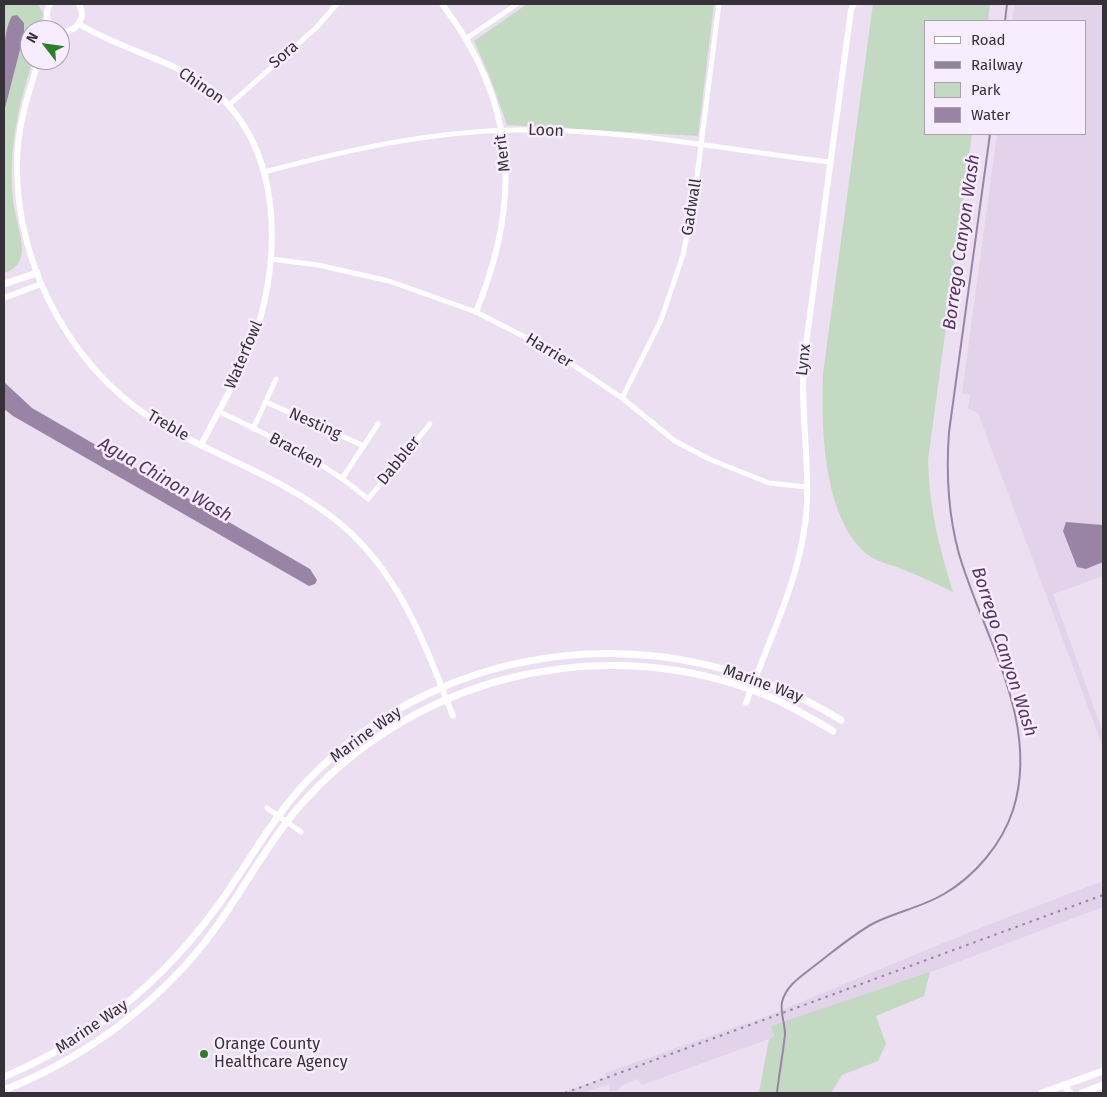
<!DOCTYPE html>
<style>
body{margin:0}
#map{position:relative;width:1107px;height:1097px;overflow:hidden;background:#ebdff1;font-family:"Fira Sans",sans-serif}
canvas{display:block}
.frame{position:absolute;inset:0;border:5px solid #363138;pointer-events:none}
.legend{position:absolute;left:924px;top:20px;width:162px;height:115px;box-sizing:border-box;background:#f8ecff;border:1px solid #aaa1af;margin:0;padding:6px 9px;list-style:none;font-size:15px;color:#363138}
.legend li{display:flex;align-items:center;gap:10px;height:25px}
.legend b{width:25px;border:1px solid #aaa1af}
.north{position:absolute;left:20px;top:20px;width:50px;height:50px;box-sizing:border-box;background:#f8ecff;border:1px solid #aaa1af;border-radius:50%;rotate:300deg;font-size:14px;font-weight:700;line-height:20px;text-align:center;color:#363138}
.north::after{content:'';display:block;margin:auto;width:18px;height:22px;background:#2d7e29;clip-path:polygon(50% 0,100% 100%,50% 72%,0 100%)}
</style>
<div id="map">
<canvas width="1107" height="1097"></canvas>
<div class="frame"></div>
<ul class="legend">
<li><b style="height:6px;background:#fff"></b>Road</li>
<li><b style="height:6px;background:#908894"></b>Railway</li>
<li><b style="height:14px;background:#c4d9c2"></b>Park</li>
<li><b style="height:14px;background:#9984a5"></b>Water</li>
</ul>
<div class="north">N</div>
</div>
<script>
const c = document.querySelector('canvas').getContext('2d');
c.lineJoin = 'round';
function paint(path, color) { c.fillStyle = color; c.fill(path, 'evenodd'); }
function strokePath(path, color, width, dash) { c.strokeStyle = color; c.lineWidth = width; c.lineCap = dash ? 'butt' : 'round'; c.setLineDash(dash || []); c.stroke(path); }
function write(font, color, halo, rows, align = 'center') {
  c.font = font + ' "Fira Sans",sans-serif'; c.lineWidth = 5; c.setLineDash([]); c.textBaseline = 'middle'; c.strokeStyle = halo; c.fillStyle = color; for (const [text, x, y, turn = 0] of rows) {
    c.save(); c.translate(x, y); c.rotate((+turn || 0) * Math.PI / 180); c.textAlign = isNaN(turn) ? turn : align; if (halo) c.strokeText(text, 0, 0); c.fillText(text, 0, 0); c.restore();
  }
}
const built = new Path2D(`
 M1015,4H1103V576L1053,594L1103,733V747L978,413L968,408L970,395L962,393L997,134H1086V21H1012Z
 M1103,881V907L934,971L772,1026L774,1036L769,1039L642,1085L638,1079L622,1085L617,1091H610L609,1084L585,1093H561L606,1077L605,1073L767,1016L982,927Z`);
const green = new Path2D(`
 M4,4H38L43,13L41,30H30V60H33C18,105 8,151 13,199C14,213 23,240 22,251C21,263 14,270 4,273Z
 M527,4H714L698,136L507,125L490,77L474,41Z
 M873,4H990L988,21H926V134H972L928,460C929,506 939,548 953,592C936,584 920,576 904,570C893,565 877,562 868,555C823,519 821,427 823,374Z
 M930,972L924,996L876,1016L886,1044L878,1061L842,1075L831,1093H759L769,1039L774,1036L771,1026Z`);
const water = new Path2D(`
 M17,15L24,23V34L4,112C4,86 0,36 12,16Z
 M4,382L32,408L310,569L317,580L315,584L309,586L13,416L4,409Z
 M1066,522L1103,525V562L1086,569L1077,567L1063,531Z`);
const stream = new Path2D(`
 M1005,21L1007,4
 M777,1093C779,1074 783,1054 785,1034C785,1024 780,1012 782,1002C786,986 800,977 813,967C833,952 852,935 874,923C896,912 922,907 944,894C975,876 1002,844 1013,810C1041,723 983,636 959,554C948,514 946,473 949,432L990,134`);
const minor = new Path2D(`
 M467,38L517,4
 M229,105L316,28L337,4
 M264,172C347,150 431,131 517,130C622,128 727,150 830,162
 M271,259L318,265L389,281L476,312L554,352L622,398L675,441L709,459L769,483L807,487
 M622,398L661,320L683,255L694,200L719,4
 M266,402L364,446
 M218,411C271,437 324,461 368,499L430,424
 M253,429L276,379
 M343,477L378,424
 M267,808L301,832`);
const tertiary = new Path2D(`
 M50,4C44,15 47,23 57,30
 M442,4C517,102 522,200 476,312
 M79,24C121,50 172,59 211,89C282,145 282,254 256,332C242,371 220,408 201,445
 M45,30L47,18
 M60,31C76,33 87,19 79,4
 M39,60C28,94 17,128 17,164C16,270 75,377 169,429C226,460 293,483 343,526C401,576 426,647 453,716
 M4,298L41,284
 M746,703C769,638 804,573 807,503C809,455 800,407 804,359L851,10L854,4`);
const secondary = new Path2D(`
 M4,284L37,273
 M4,1077C94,1038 161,984 219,904C249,862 272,818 308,780C449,634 671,615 841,720
 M1064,1085L1070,1093
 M4,1090C86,1058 162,1001 214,930C243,890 266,846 297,809C409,679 591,632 752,690C781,700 807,716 833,731
 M1042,1093L1103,1071
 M1082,1093L1103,1085`);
const rail = new Path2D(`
 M565,1093L1103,895`);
const markers = [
 [204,1054,5,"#2d7e29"]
];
const streetNames = [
 ["Sora",284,55,-41],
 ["Chinon",201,86,34],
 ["Loon",546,131,2],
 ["Merit",503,153,-97],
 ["Gadwall",692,207,-81],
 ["Harrier",549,351,31],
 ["Waterfowl",244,355,-67],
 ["Lynx",804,360,-84],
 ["Nesting",315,424,24],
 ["Treble",168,426,30],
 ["Bracken",296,451,28],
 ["Dabbler",399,461,-51],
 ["Marine Way",763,684,20],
 ["Marine Way",366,735,-36],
 ["Marine Way",92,1027,-34]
];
const poiNames = [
 ["Orange County",214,1045],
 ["Healthcare Agency",214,1063]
];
const waterNames = [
 ["Borrego Canyon Wash",962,242,-82],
 ["Agua Chinon Wash",165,480,30],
 ["Borrego Canyon Wash",1004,652,72]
];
paint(built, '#e2d3eb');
paint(green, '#c4d9c2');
paint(water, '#9984a5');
strokePath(stream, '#9984a5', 2);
strokePath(minor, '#fff', 5);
strokePath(tertiary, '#fff', 6);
strokePath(secondary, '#fff', 7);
strokePath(rail, '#908894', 2, [2.5, 5]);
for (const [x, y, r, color] of markers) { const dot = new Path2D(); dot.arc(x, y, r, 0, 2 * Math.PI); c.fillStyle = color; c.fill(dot); strokePath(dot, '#f8ecff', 2); }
write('16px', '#363138', '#f8ecff', streetNames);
write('16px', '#363138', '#f8ecff', poiNames, 'left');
write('italic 18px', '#543563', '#f8ecff', waterNames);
</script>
